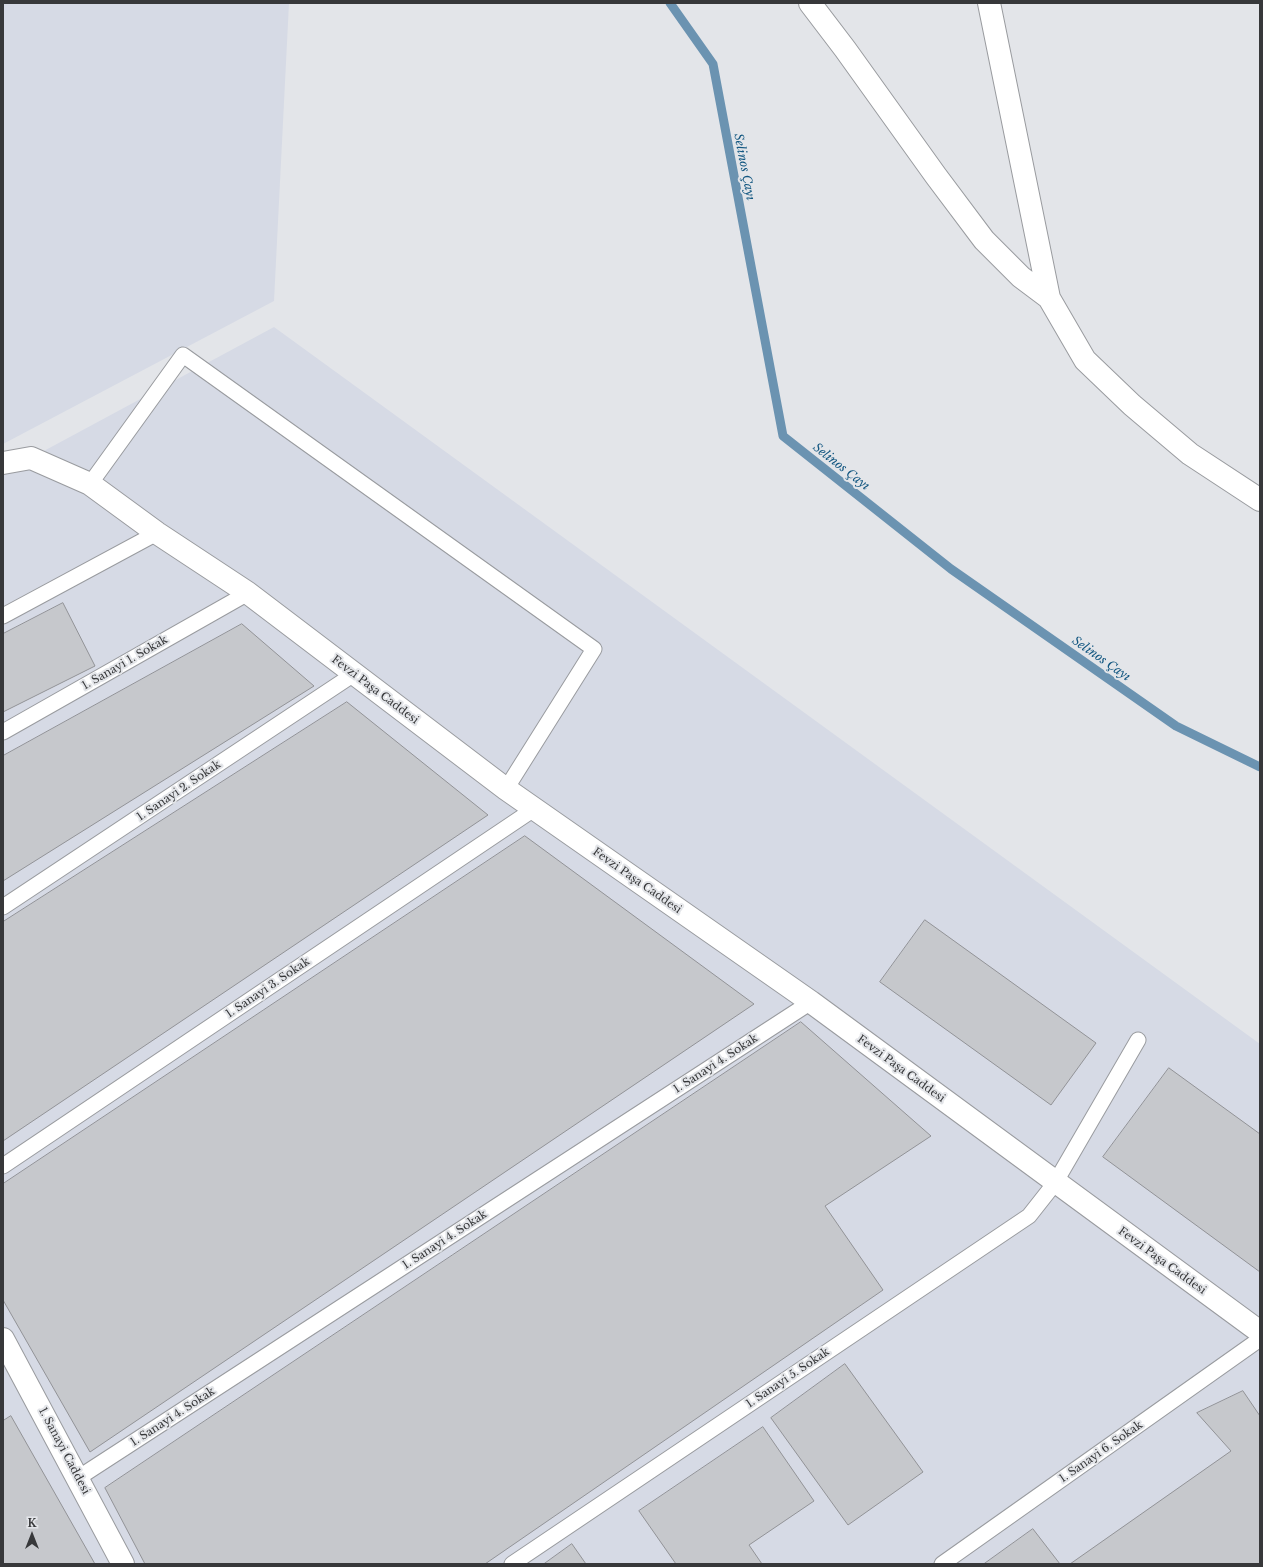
<!DOCTYPE html>
<meta charset="utf-8">
<style>
body{margin:0}
#map{position:relative;width:1263px;height:1567px;overflow:hidden;background:#e3e5e9;font-family:"Libre Baskerville",serif}
canvas{display:block}
.frame{position:absolute;inset:0;border:4px solid #37383a;pointer-events:none}
.north{position:absolute;left:12px;top:1515px;width:40px;height:40px;-webkit-text-stroke:3px #e3e5e9;paint-order:stroke;rotate:0deg;font-size:11px;font-weight:700;line-height:16px;text-align:center;color:#37383a}
.north::after{content:'';display:block;margin:auto;width:14px;height:18px;background:#37383a;clip-path:polygon(50% 0,100% 100%,50% 72%,0 100%)}
</style>
<div id="map">
<canvas width="1263" height="1567"></canvas>
<div class="frame"></div>
<div class="north">K</div>
</div>
<script>
const c = document.querySelector('canvas').getContext('2d');
c.lineJoin = 'round';
function paint(path, color) { c.fillStyle = color; c.fill(path, 'evenodd'); }
function strokePath(path, color, width, dash) { c.strokeStyle = color; c.lineWidth = width; c.lineCap = dash ? 'butt' : 'round'; c.setLineDash(dash || []); c.stroke(path); }
function write(font, color, halo, rows, align = 'center') {
  c.font = font + ' "Libre Baskerville",serif'; c.lineWidth = 4; c.setLineDash([]); c.textBaseline = 'middle'; c.strokeStyle = halo; c.fillStyle = color; for (const [text, x, y, turn = 0] of rows) {
    c.save(); c.translate(x, y); c.rotate((+turn || 0) * Math.PI / 180); c.textAlign = isNaN(turn) ? turn : align; if (halo) c.strokeText(text, 0, 0); c.fillText(text, 0, 0); c.restore();
  }
}
const built = new Path2D(`
 M3,3H289L274,301L3,444Z
 M274,327L1260,1044V1564H3V473Z`);
const stream = new Path2D(`
 M670,3L713,64L783,436L951,569L1176,726L1260,767`);
const building = new Path2D(`
 M63,603L95,666L3,712V634Z
 M242,624L314,686L3,881V756Z
 M347,702L488,815L3,1141V922Z
 M525,836L754,1004L90,1452L3,1300V1184Z
 M925,920L1096,1043L1051,1105L880,982Z
 M801,1022L931,1136L825,1206L883,1290L485,1564H145L105,1488Z
 M1169,1068L1260,1134V1272L1103,1157Z
 M845,1364L923,1472L848,1525L771,1418Z
 M1243,1391L1260,1416V1564H1070L1231,1451L1197,1413Z
 M11,1416L95,1564H3V1421Z
 M763,1427L814,1501L749,1545L762,1564H676L639,1511Z
 M1033,1529L1060,1564H984Z
 M572,1544L586,1564H544Z`);
const lane = new Path2D(`
 M90,484L183,355L594,649L506,789
 M3,616L157,533
 M3,732L248,593
 M3,907L354,674
 M3,1166L534,809
 M78,1478L811,1002
 M512,1564L1029,1216L1055,1183L1138,1040
 M942,1564L1260,1339`);
const street = new Path2D(`
 M810,3L845,49L936,176L984,240L1021,277L1049,298
 M989,3L1049,298L1085,360L1132,405L1190,454L1260,500`);
const secondary = new Path2D(`
 M3,463L31,458L90,484L157,533L248,593L506,789L811,1002L1260,1332
 M3,1339L123,1564`);
const streetNames = [
 ["1. Sanayi 1. Sokak",125,663,-30],
 ["Fevzi Paşa Caddesi",375,690,37],
 ["1. Sanayi 2. Sokak",179,791,-34],
 ["Fevzi Paşa Caddesi",637,881,35],
 ["1. Sanayi 3. Sokak",268,988,-34],
 ["1. Sanayi 4. Sokak",716,1064,-33],
 ["Fevzi Paşa Caddesi",901,1069,36],
 ["1. Sanayi 4. Sokak",445,1240,-33],
 ["Fevzi Paşa Caddesi",1162,1261,36],
 ["1. Sanayi 5. Sokak",788,1378,-34],
 ["1. Sanayi 4. Sokak",173,1417,-33],
 ["1. Sanayi Caddesi",64,1451,62],
 ["1. Sanayi 6. Sokak",1101,1452,-35]
];
const waterNames = [
 ["Selinos Çayı",744,167,79],
 ["Selinos Çayı",841,467,38],
 ["Selinos Çayı",1101,659,35]
];
paint(built, '#d6dae5');
strokePath(stream, '#6b93b1', 9);
paint(building, '#c6c8cc');
strokePath(building, '#929397', 1);
strokePath(lane, '#999b9f', 17);
strokePath(street, '#999b9f', 24);
strokePath(secondary, '#999b9f', 24);
strokePath(lane, '#fff', 15);
strokePath(street, '#fff', 22);
strokePath(secondary, '#fff', 22);
write('11px', '#37383a', '#e3e5e9', streetNames);
write('italic 12px', '#135781', '#e3e5e9', waterNames);
</script>
